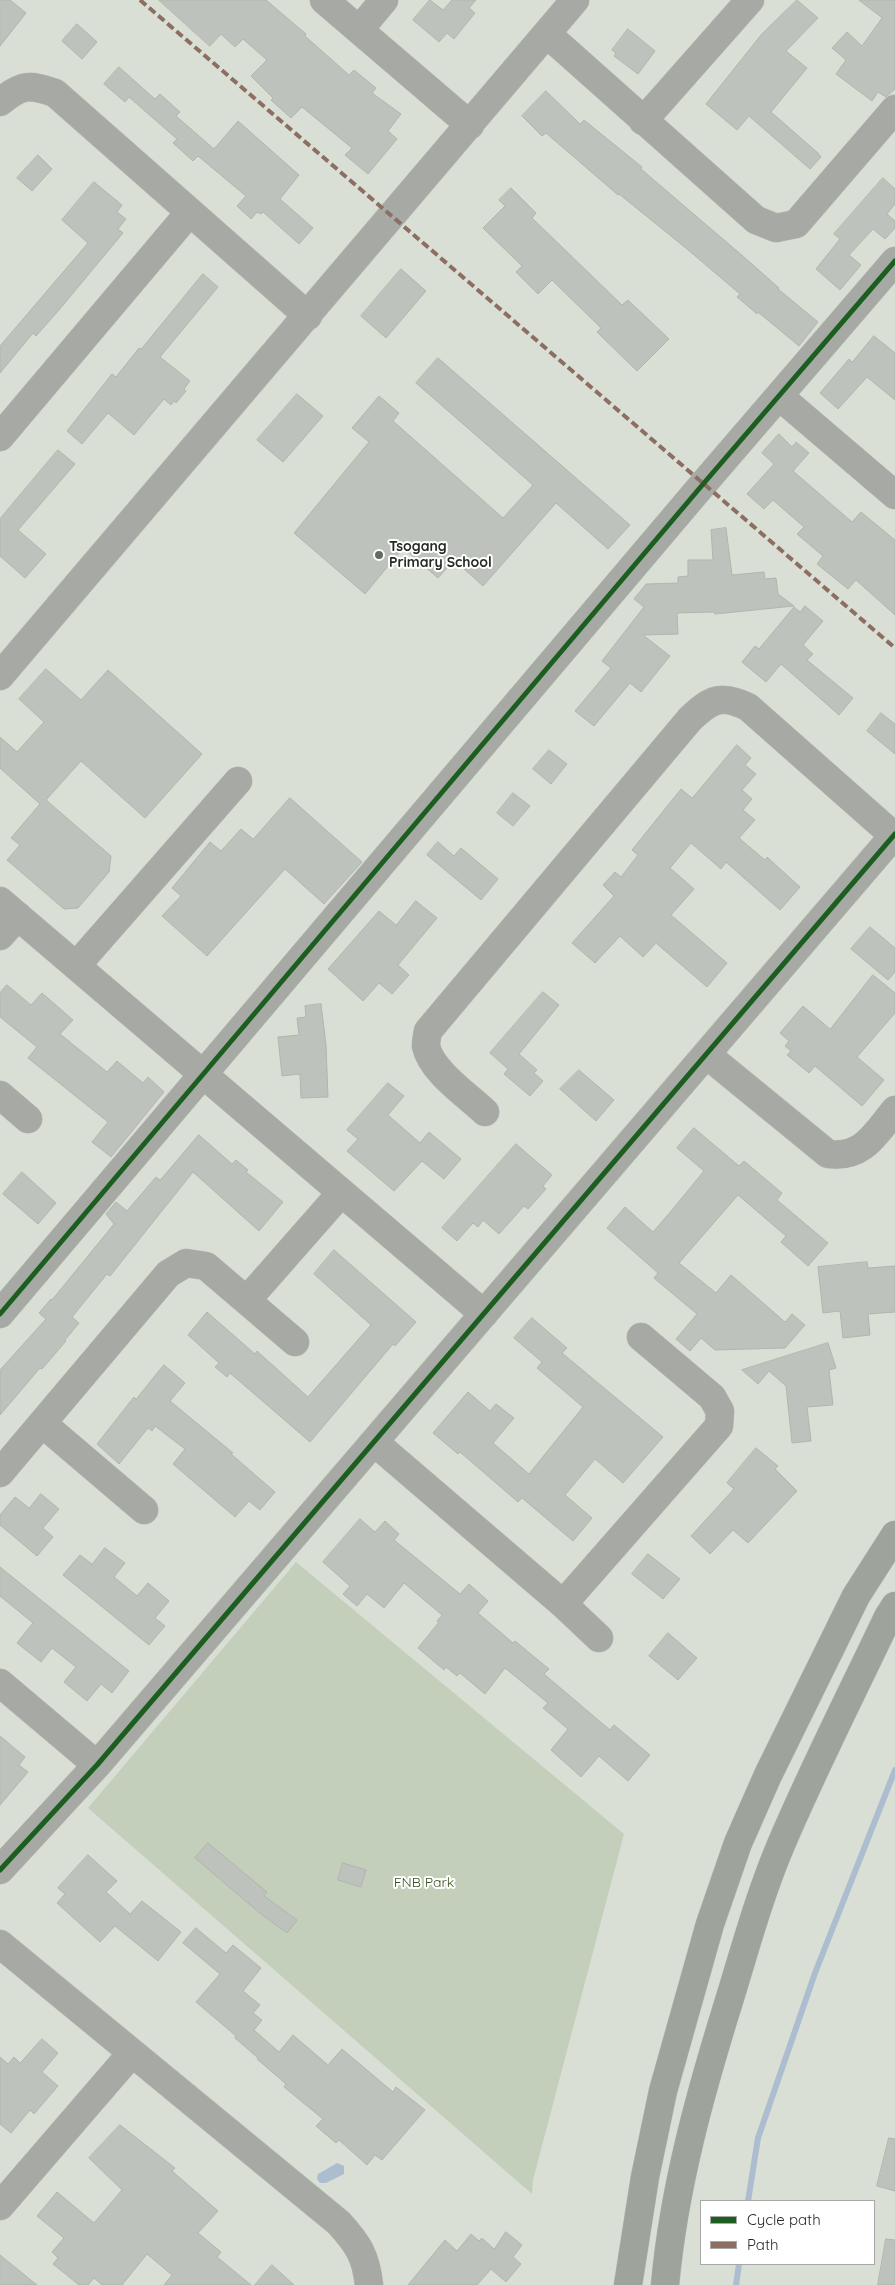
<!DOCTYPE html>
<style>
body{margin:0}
#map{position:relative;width:895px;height:2285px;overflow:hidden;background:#dadfd6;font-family:Quicksand,sans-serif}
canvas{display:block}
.legend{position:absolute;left:700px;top:2200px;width:175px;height:65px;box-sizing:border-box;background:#fff;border:1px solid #a8a9a7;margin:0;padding:6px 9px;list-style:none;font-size:15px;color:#252923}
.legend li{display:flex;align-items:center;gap:10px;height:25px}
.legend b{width:25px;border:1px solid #a8a9a7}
</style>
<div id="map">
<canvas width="895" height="2285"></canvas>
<ul class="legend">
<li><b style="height:6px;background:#1b5e20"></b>Cycle path</li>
<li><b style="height:6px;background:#8d6e63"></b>Path</li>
</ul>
</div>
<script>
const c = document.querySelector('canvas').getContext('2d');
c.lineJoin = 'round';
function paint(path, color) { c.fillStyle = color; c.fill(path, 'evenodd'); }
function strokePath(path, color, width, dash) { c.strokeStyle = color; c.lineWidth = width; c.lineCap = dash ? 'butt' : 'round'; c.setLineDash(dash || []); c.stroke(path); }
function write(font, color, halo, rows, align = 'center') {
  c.font = font + ' Quicksand,sans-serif'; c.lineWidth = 4; c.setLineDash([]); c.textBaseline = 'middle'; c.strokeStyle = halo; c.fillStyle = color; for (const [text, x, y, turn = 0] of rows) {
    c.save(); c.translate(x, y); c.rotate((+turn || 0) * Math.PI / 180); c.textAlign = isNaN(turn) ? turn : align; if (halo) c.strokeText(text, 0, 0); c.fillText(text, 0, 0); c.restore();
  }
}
const green = new Path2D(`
 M296,1562L624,1834L533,2180L532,2194L88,1808Z`);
const water = new Path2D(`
 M337,2163L344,2166V2174L326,2183H320L317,2179L318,2174Z`);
const stream = new Path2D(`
 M748,2201L758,2138L815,1973L895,1770
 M736,2285L739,2264`);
const building = new Path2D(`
 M0,0H10L26,13L0,46Z
 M159,0H266L306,34L305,36L349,75L354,70L376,88L372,93L401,114L388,131L397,139L368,174L345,155L352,148L302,107L291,118L271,100L273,98L251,76L267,60L243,39L235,47L221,34L210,46Z
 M430,0L443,10L452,0H476L469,8L475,13L454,39L447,33L439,42L413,20Z
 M797,0L818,18L786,51L807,68L771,112L818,153L821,157L810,169L749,116L737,130L706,104L761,35Z
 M859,0H895V89L886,97L878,92L872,101L836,74L846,60L832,48L847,32L862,46L882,18Z
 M77,24L97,42L82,59L62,41Z
 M628,29L655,51L638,74L614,56L616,53L612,50Z
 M119,67L155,99L160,94L180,112L176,116L214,149L238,121L299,175L280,199L313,228L299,244L263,212L261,214L257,212L251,219L237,206L246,196L198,156L193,161L173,143L177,139L129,97L125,102L104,84Z
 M546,91L580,124L584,120L642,167L641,169L744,257L779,288L778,289L818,322L799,346L758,312L757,314L737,297L740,294L687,249L619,194L618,195L546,133L542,136L522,116Z
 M38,155L52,169L32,191L17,178Z
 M883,178L895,189V204L887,214L895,221V228L885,239L873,229L849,255L861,265L840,290L816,269L840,239L834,234Z
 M94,182L122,205L117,212L126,219L118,229L123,233L59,310L36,336L33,333L0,373V346L88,243L62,220Z
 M511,188L536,213L532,218L622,305L628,300L669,339L637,371L597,332L601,328L552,280L538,294L516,272L522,266L483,228L505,206L499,200Z
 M401,269L426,291L386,338L361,316Z
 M203,274L218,287L160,357L190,381L184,389L186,391L176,403L174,401L171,405L164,399L134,435L108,413L82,444L67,431L112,374L116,377L139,348L141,349Z
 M874,336L895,353V400L867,377L838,409L820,393L849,359L852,362Z
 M438,358L630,525L608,549L556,503L483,586L454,560L438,578L403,548L365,594L294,533L369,442L352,428L379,396L399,413L393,421L503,518L533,485L416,383Z
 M297,394L323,416L283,462L257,440Z
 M779,434L792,447L796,442L809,453L793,471L852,522L861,512L895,540V615L856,580L848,589L817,564L823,556L797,534L804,527L773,500L764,509L747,494L774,464L762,453Z
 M58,450L75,464L18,530L46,554L25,578L0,556V519Z
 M726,528L732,575L764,572L765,579L776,578L778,594L794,606L715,614L714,612L677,613L678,634L643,635L670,656L641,692L630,683L594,726L575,711L611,668L602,661L644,607L634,599L646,584L678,583V577L688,576V560H713L711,530Z
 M805,606L823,621L803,645L813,654L807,660L853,698L839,715L781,664L766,682L742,662L755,646L759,649L794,607L800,612Z
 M46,669L81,700L108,670L202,754L145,818L81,761L46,800L111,856L109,872L78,908L64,909L7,860L20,845L11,838L40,804L0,768V737L17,752L44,722L19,699Z
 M881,713L895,724V754L867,731Z
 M737,745L751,758L745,765L756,774L742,790L752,799L743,810L755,820L739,838L765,860L767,857L800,887L780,910L726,862L721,869L691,843L670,868L694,889L671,915L727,963L707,987L656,943L643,957L620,936L595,963L572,943L614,896L603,885L615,872L621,877L638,855L632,850L681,789L692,798Z
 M549,750L567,764L551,784L533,769Z
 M513,793L530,806L513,826L497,813Z
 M290,798L362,862L324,904L285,869L207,956L162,916L181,896L172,888L210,842L221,851L241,829L253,839Z
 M438,842L454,856L461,848L498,879L481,900L427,855Z
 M416,901L437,918L398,965L409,975L392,994L379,983L363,1001L328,969L379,911L396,925Z
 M870,927L895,948V972L888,980L851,949Z
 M873,975L895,993V1013L857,1057L884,1080L862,1106L815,1066L809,1073L787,1055L791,1051L785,1046L789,1041L780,1033L803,1006L830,1029Z
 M7,985L31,1005L42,993L73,1020L60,1034L107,1072L117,1061L143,1083L148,1077L164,1092L111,1157L92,1142L108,1122L28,1058L37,1047L0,1017V993Z
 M543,992L559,1005L519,1054L537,1070L534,1073L543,1081L530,1096L504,1074L508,1069L490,1053Z
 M321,1004L326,1045L328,1097L301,1098L300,1074L282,1076L278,1037L299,1035L297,1018L306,1017L305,1006Z
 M579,1070L614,1100L596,1121L560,1089Z
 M388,1083L404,1096L388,1115L420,1143L429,1132L461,1159L444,1179L422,1161L394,1191L347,1151L358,1139L347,1130Z
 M694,1128L739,1166L744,1161L782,1193L777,1200L828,1243L808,1266L781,1242L786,1236L738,1195L679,1263L716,1293L731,1275L785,1322L792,1314L805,1325L785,1348L715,1350L701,1338L690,1351L676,1339L697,1314L654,1278L658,1273L607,1228L625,1207L653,1232L672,1210L704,1171L677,1148Z
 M199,1135L232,1164L236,1160L248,1170L246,1172L283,1202L259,1231L193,1172L110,1276L107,1274L72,1317L79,1323L65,1340L66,1341L42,1369L40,1368L0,1415V1370L46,1319L39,1313L51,1299L52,1300L114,1224L106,1214L116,1202L127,1211L156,1177L160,1180Z
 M516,1144L552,1175L543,1186L546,1189L528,1209L524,1206L499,1234L483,1220L478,1227L473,1223L457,1241L442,1228Z
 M22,1172L56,1203L38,1224L3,1194Z
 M334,1250L416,1322L395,1346L393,1344L310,1442L230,1373L227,1377L215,1367L219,1363L188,1335L207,1312L255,1354L257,1351L308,1397L371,1325L314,1274Z
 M867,1262L868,1268L895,1266V1312L868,1314L870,1335L843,1338L840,1311L823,1313L818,1267Z
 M532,1318L567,1348L562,1353L663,1437L623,1483L595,1459L565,1495L592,1518L573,1541L522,1498L518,1502L460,1452L458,1454L433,1433L468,1392L490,1411L496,1404L514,1418L493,1443L529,1474L583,1407L537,1368L542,1362L514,1338Z
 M828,1343L836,1368L829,1370L833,1405L807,1407L811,1441L792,1443L786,1386L769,1371L758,1384L742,1370Z
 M164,1365L185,1383L170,1401L233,1453L231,1454L275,1492L260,1510L249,1501L235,1517L173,1464L185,1449L155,1426L152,1431L148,1428L119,1464L97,1444L134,1397L136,1399Z
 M756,1448L778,1466L775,1469L797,1491L748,1543L733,1530L710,1554L691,1536L734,1489L727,1483Z
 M41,1494L59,1509L43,1528L53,1537L37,1556L0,1525V1515L15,1497L29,1508Z
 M360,1519L375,1532L385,1521L399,1534L394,1540L460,1594L469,1584L488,1601L478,1613L513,1643L515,1641L549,1669L544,1674L610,1730L614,1725L650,1755L628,1781L599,1756L581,1777L551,1750L568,1729L543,1708L548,1703L505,1668L485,1694L460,1673L457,1676L446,1667L444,1670L418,1648L439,1622L437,1621L442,1615L404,1583L384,1608L367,1594L357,1606L343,1594L350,1586L323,1562Z
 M105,1548L125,1563L114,1577L137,1596L148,1583L169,1601L155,1618L165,1626L149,1645L63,1575L80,1555L92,1564Z
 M648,1554L680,1579L663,1599L632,1574Z
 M0,1567L129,1671L112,1693L101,1684L87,1701L64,1682L76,1667L52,1648L41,1662L17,1643L33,1623L0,1596Z
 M668,1633L697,1658L678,1680L649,1656Z
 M0,1736L25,1757L19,1765L28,1772L0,1805Z
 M208,1843L267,1892L264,1896L297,1920L287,1933L261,1914L195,1858Z
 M88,1855L117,1881L106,1892L130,1914L142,1901L181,1932L158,1961L115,1926L100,1942L57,1903L65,1894L58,1888Z
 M343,1863L366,1870L361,1887L338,1880Z
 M196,1928L226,1953L233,1945L261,1968L243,1991L260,2005L253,2013L262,2020L254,2030L279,2052L293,2035L328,2065L342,2049L393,2092L396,2087L425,2110L382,2160L375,2155L367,2165L339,2140L336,2143L316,2126L323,2119L284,2087L286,2084L257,2059L258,2058L235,2038L236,2036L196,2002L220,1974L183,1943Z
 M42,2039L58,2053L42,2072L58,2086L34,2114L30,2110L11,2133L0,2124V2057L8,2064L14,2057L20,2063Z
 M120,2125L175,2168L172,2171L218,2211L198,2233L221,2252L217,2257L251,2285H164L172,2275L147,2254L122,2285H102L94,2278L88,2285H79L53,2264L58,2258L52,2252L64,2238L37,2216L57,2192L94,2223L122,2190L89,2158Z
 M889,2138L895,2139V2191L877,2186Z
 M506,2232L522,2245L513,2257L521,2264L506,2282L491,2269L477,2285H408L445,2240L457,2251L471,2234L479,2241L482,2238L494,2249Z
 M886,2239L895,2240V2285H878Z
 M0,2255L37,2285H0Z
 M272,2265L294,2285H255Z`);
const minor = new Path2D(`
 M324,0L470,125
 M359,30L384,0
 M547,34L756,220L776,228L796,224L895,109
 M0,102C22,84 29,84 55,93L308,316
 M643,121L750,0
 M779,396L895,495
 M0,437L189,213
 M0,676L575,0
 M0,901L484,1314
 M0,936L18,916
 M76,966L238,781
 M707,1055L828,1154C863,1159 876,1133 895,1110
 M0,1095L28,1119
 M485,1112C467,1095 431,1071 426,1046C426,1041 427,1036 428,1031L690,719C711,699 721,694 748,707L894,836
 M247,1300L341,1193
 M0,1314L704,483L895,261
 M43,1424L144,1510
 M374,1442L563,1604L599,1638
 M0,1473L168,1274L186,1263L206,1266L295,1342
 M563,1604L719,1426L720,1411L712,1397L641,1337
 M0,1683L97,1765
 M0,1870L97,1765L895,834
 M0,1944L339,2223C358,2244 366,2256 369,2285
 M0,2206L131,2054`);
const major = new Path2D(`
 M628,2285L645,2177L663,2091L710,1924L738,1843L768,1775L856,1596L895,1535
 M665,2285C674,2187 700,2094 729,2001C745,1949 759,1897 780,1847C813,1769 852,1693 888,1617L895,1606`);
const quiet = new Path2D(`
 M140,0L895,648`);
const cycleway = new Path2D(`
 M0,1314L704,483L895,261
 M0,1870L97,1765L895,834`);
const markers = [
 [379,555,5,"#646962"]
];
const poiNames = [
 ["Tsogang",389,547],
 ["Primary School",389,563]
];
const parkNames = [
 ["FNB Park",424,1883]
];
paint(green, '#c3cfba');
paint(water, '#acbdcf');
strokePath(stream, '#acbdcf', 6);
paint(building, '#bec2bc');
strokePath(building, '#b1b5ad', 1);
strokePath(minor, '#b9bdb7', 29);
strokePath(major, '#b9bdb7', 29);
strokePath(minor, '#a7a9a5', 28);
strokePath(major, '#9ea39b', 28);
strokePath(quiet, '#8d6e63', 4, [8, 4]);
strokePath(cycleway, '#1b5e20', 5);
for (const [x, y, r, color] of markers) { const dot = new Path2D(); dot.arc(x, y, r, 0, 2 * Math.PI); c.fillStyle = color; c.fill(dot); strokePath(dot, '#fff', 2); }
write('bold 14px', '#252923', '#fff', poiNames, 'left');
write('14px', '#385223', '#fff', parkNames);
</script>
